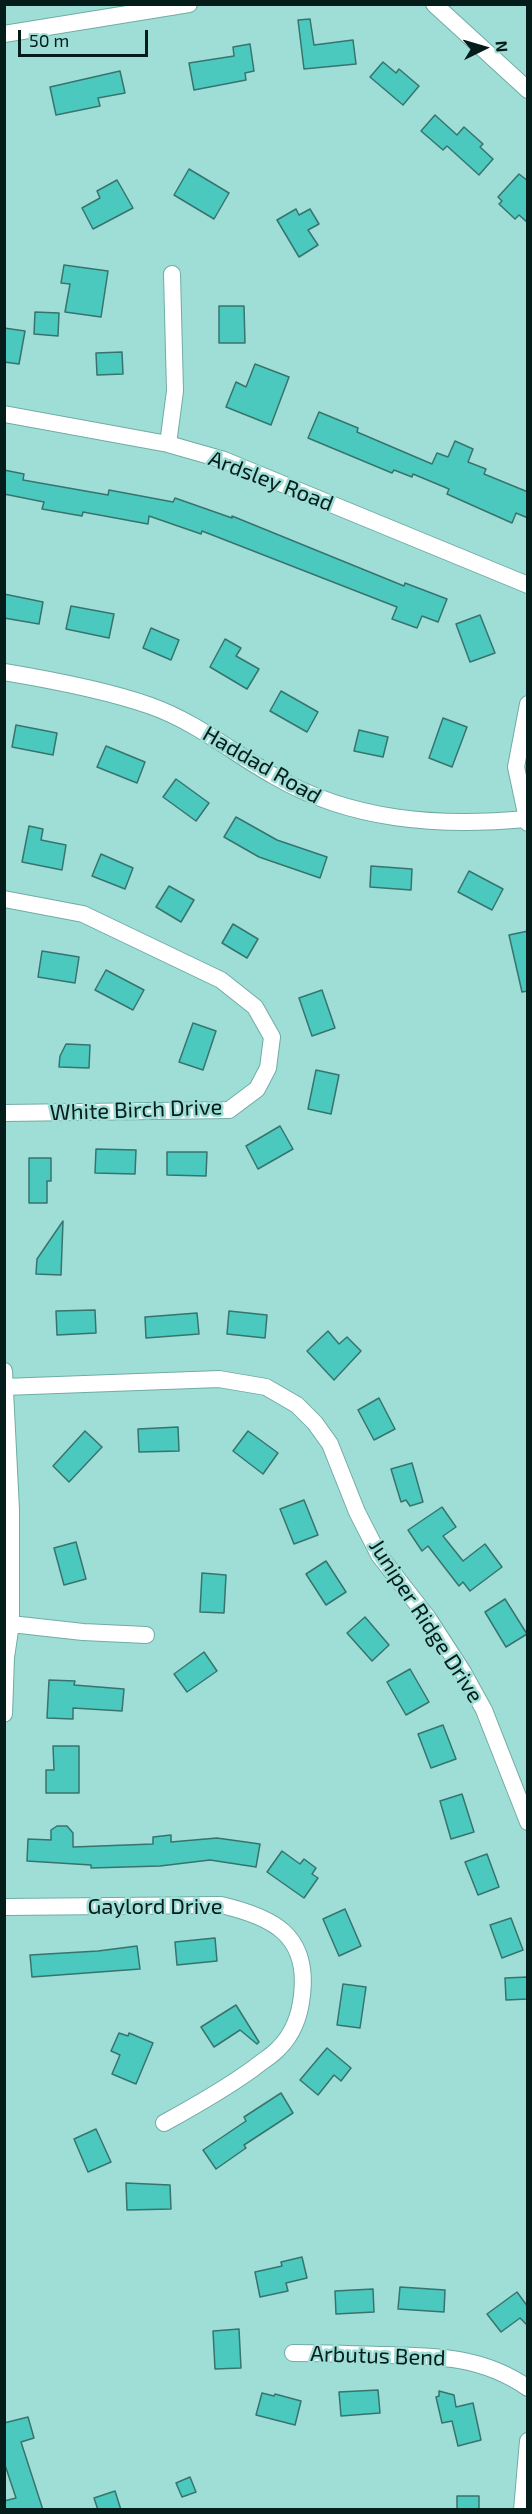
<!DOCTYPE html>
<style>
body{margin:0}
#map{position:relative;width:532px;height:2514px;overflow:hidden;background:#9fded6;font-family:"Exo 2",sans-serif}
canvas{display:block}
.frame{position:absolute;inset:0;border:6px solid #041d1b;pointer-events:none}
.north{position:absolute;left:454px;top:18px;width:60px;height:60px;-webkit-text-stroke:4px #9fded6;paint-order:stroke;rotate:85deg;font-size:16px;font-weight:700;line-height:24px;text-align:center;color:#041d1b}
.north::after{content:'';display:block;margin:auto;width:21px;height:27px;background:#041d1b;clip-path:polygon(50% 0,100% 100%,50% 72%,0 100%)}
.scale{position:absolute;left:18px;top:30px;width:130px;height:27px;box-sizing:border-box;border:3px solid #041d1b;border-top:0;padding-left:8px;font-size:18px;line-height:21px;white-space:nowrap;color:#041d1b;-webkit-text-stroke:4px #9fded6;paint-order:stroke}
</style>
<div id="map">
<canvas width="532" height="2514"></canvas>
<div class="frame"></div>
<div class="north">N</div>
<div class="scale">50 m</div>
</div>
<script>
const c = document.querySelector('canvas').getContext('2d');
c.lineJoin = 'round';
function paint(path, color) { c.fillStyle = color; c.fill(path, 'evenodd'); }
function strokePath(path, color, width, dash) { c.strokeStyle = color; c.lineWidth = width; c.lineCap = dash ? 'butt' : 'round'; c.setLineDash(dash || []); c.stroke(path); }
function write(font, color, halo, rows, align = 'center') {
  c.font = font + ' "Exo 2",sans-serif'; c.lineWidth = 5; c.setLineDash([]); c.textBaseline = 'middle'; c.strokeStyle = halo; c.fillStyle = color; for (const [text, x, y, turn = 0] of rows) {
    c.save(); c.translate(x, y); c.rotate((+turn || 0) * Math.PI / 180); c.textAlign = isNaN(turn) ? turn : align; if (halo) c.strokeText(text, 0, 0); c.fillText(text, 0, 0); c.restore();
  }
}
const building = new Path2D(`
 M310,19L314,45L353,40L356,64L304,69L298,20Z
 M250,44L254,71L245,73L246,80L194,90L189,63L234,56L233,47Z
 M383,62L396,73L399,69L419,86L403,105L370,77Z
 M120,71L125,93L98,98L100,106L56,115L50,87Z
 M435,115L457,135L464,127L483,144L480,147L493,159L479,175L447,146L443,150L421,131Z
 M189,169L229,193L214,219L174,195Z
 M519,174L528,181V223L519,215L515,219L499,204L502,201L498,197Z
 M117,180L133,208L93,229L82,208L100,198L97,191Z
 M296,209L299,215L310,209L319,224L308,230L318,245L299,257L277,220Z
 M64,265L108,271L101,317L65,312L70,284L61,283Z
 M219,306H244L245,343H219Z
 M35,312L59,313L58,336L34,334Z
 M4,328L25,331L19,364L4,362Z
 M122,352L123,374L97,375L96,353Z
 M255,364L289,377L271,425L226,407L236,382L246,387Z
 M319,412L358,428L357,432L432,464L437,453L448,457L455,441L473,449L468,462L486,469L484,474L528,492V518L516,513L512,523L447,494L449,489L413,474L412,477L394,470L392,473L308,438Z
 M4,470L24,474L23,480L108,495L109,490L173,502L175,498L232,518V516L404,586L405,583L447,599L438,622L422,616L417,628L392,619L397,607L202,531L201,534L149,516L148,524L83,512L82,516L42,509L44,502L4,494Z
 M4,594L43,602L39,624L4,618Z
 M71,606L114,614L109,638L66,629Z
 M480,615L495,653L470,662L456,624Z
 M151,628L179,640L171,660L143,648Z
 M225,639L241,648L236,656L259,669L247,689L210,667Z
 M281,691L318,712L307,732L270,711Z
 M443,718L467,727L452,767L429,758Z
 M16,725L57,733L53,755L12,747Z
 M359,730L388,737L383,757L354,751Z
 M106,746L145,762L137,783L97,767Z
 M176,779L209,803L196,821L163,797Z
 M236,817L277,840L327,857L320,878L259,857L224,837Z
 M29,826L43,829L41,840L66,845L62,870L22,862Z
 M101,854L133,868L125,889L92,876Z
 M371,866L412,869L411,890L370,887Z
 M469,871L503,889L492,910L458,892Z
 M169,886L194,900L181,922L156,907Z
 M233,924L258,939L247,958L222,943Z
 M528,931V991L522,992L509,935Z
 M42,951L79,957L75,983L38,977Z
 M106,970L144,990L133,1010L95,990Z
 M322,990L335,1028L312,1036L299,998Z
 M193,1023L216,1031L203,1070L179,1062Z
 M66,1044L90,1045L89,1068L59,1067L60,1056Z
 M316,1070L339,1075L331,1114L308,1109Z
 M280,1126L293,1149L258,1169L246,1146Z
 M96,1149L136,1150L135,1174L95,1173Z
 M167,1152H207L206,1176L167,1175Z
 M29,1158H51V1181H47V1203H29Z
 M63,1221L61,1275L36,1274L37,1259Z
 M95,1310L96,1333L57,1335L56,1311Z
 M229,1311L267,1315L265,1338L227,1334Z
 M197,1313L199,1334L146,1338L145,1317Z
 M328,1331L339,1344L347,1337L361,1351L334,1380L307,1351Z
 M379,1398L395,1429L374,1440L358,1410Z
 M178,1427L179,1451L139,1452L138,1429Z
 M85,1431L102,1447L69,1482L53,1466Z
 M248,1431L278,1453L263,1474L233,1451Z
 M412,1463L423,1502L410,1506L406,1500L401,1502L391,1469Z
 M304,1500L318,1535L294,1544L280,1509Z
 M442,1507L456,1527L443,1536L463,1561L485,1544L502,1567L470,1591L463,1582L459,1586L428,1546L422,1551L408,1530Z
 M76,1542L86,1579L64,1585L54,1548Z
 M326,1561L346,1592L326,1605L306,1574Z
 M202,1573L226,1575L224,1613L200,1612Z
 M505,1599L527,1634L506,1647L485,1612Z
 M365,1617L389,1645L372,1661L347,1633Z
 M204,1652L217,1671L187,1692L174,1674Z
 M410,1669L429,1702L406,1715L387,1682Z
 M49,1680L75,1681L74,1685L124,1689L122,1711L73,1708V1719L47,1718Z
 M443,1725L456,1759L431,1768L418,1734Z
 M53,1746H79V1793H46V1770H54Z
 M462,1794L474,1832L451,1839L440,1801Z
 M57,1826H67L73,1833V1847L153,1844V1837L171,1835V1842L217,1838L260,1844L256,1867L210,1860L160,1866L91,1868V1865L27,1861L28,1839L51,1840V1830Z
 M282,1851L300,1864L304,1859L316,1868L312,1874L318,1878L304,1898L267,1872Z
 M487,1854L499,1887L478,1895L465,1862Z
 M345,1909L361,1946L339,1956L323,1919Z
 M511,1918L523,1950L502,1958L490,1925Z
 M215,1938L217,1961L177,1965L175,1942Z
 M137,1946L140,1969L32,1977L30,1955L98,1951Z
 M528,1977V1999L506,2000L505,1978Z
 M343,1984L366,1987L360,2028L337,2025Z
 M236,2005L259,2042L257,2044L240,2030L214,2047L201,2027Z
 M119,2033L128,2036L129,2033L153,2043L136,2084L112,2074L120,2055L111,2051Z
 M327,2048L351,2068L341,2081L334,2075L318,2095L300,2080Z
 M281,2093L293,2113L244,2145L246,2148L216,2169L203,2150L246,2121L244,2117Z
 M96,2129L111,2162L88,2172L74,2139Z
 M126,2183L170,2185L171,2209L127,2210Z
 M302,2257L307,2278L286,2283L288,2291L260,2297L255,2272L282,2266L281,2262Z
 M400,2287L445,2290L444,2312L398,2309Z
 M373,2289L374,2312L336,2314L335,2291Z
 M517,2292L528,2307V2326L520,2318L501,2332L487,2314Z
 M239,2329L241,2368L215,2369L213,2331Z
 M378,2390L380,2413L341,2416L339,2392Z
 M439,2391L454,2395L456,2407L473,2403L481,2440L458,2446L452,2421L442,2423L436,2397L439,2396Z
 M262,2393L274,2396L275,2394L301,2401L295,2425L256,2415Z
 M28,2417L34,2438L21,2442L43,2510H4V2501L16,2498L4,2462V2423Z
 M190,2477L196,2492L182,2497L176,2483Z
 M115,2491L121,2510H98L94,2498Z
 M457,2496H479V2510H457Z`);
const minor = new Path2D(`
 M434,4L528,90
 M4,34L189,4
 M4,414L168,444L224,460L528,585
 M168,444L175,391L172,274
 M4,672C52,680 106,690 151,706C196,722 233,753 274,776C351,821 439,827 526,819
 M528,704L516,767L528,823
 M4,899L83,914L221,980L255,1007L272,1037L268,1068L257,1089L229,1110L4,1113
 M4,1371L11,1510V1624L6,1657L4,1714
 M4,1387L219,1379L266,1387L297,1405L315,1423L330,1444L357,1512L379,1555L428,1618L463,1672L484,1710L528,1822
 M11,1624L83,1632L146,1635
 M4,1907L221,1905C273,1917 309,1935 302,1995C300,2015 294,2033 279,2048C272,2056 262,2061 254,2068C225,2089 195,2106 164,2123
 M293,2353C323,2353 352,2354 381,2355C435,2356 482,2356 528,2388
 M522,2510L528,2441`);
const streetNames = [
 ["Ardsley Road",271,481,21],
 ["Haddad Road",262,765,30],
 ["White Birch Drive",136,1110,-2],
 ["Juniper Ridge Drive",426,1621,57],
 ["Gaylord Drive",155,1907],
 ["Arbutus Bend",378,2356,2]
];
paint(building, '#4cc9be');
strokePath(building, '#37746e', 1.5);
strokePath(minor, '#6faca5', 18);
strokePath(minor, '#fff', 16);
write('22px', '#041d1b', '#9fded6', streetNames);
</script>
